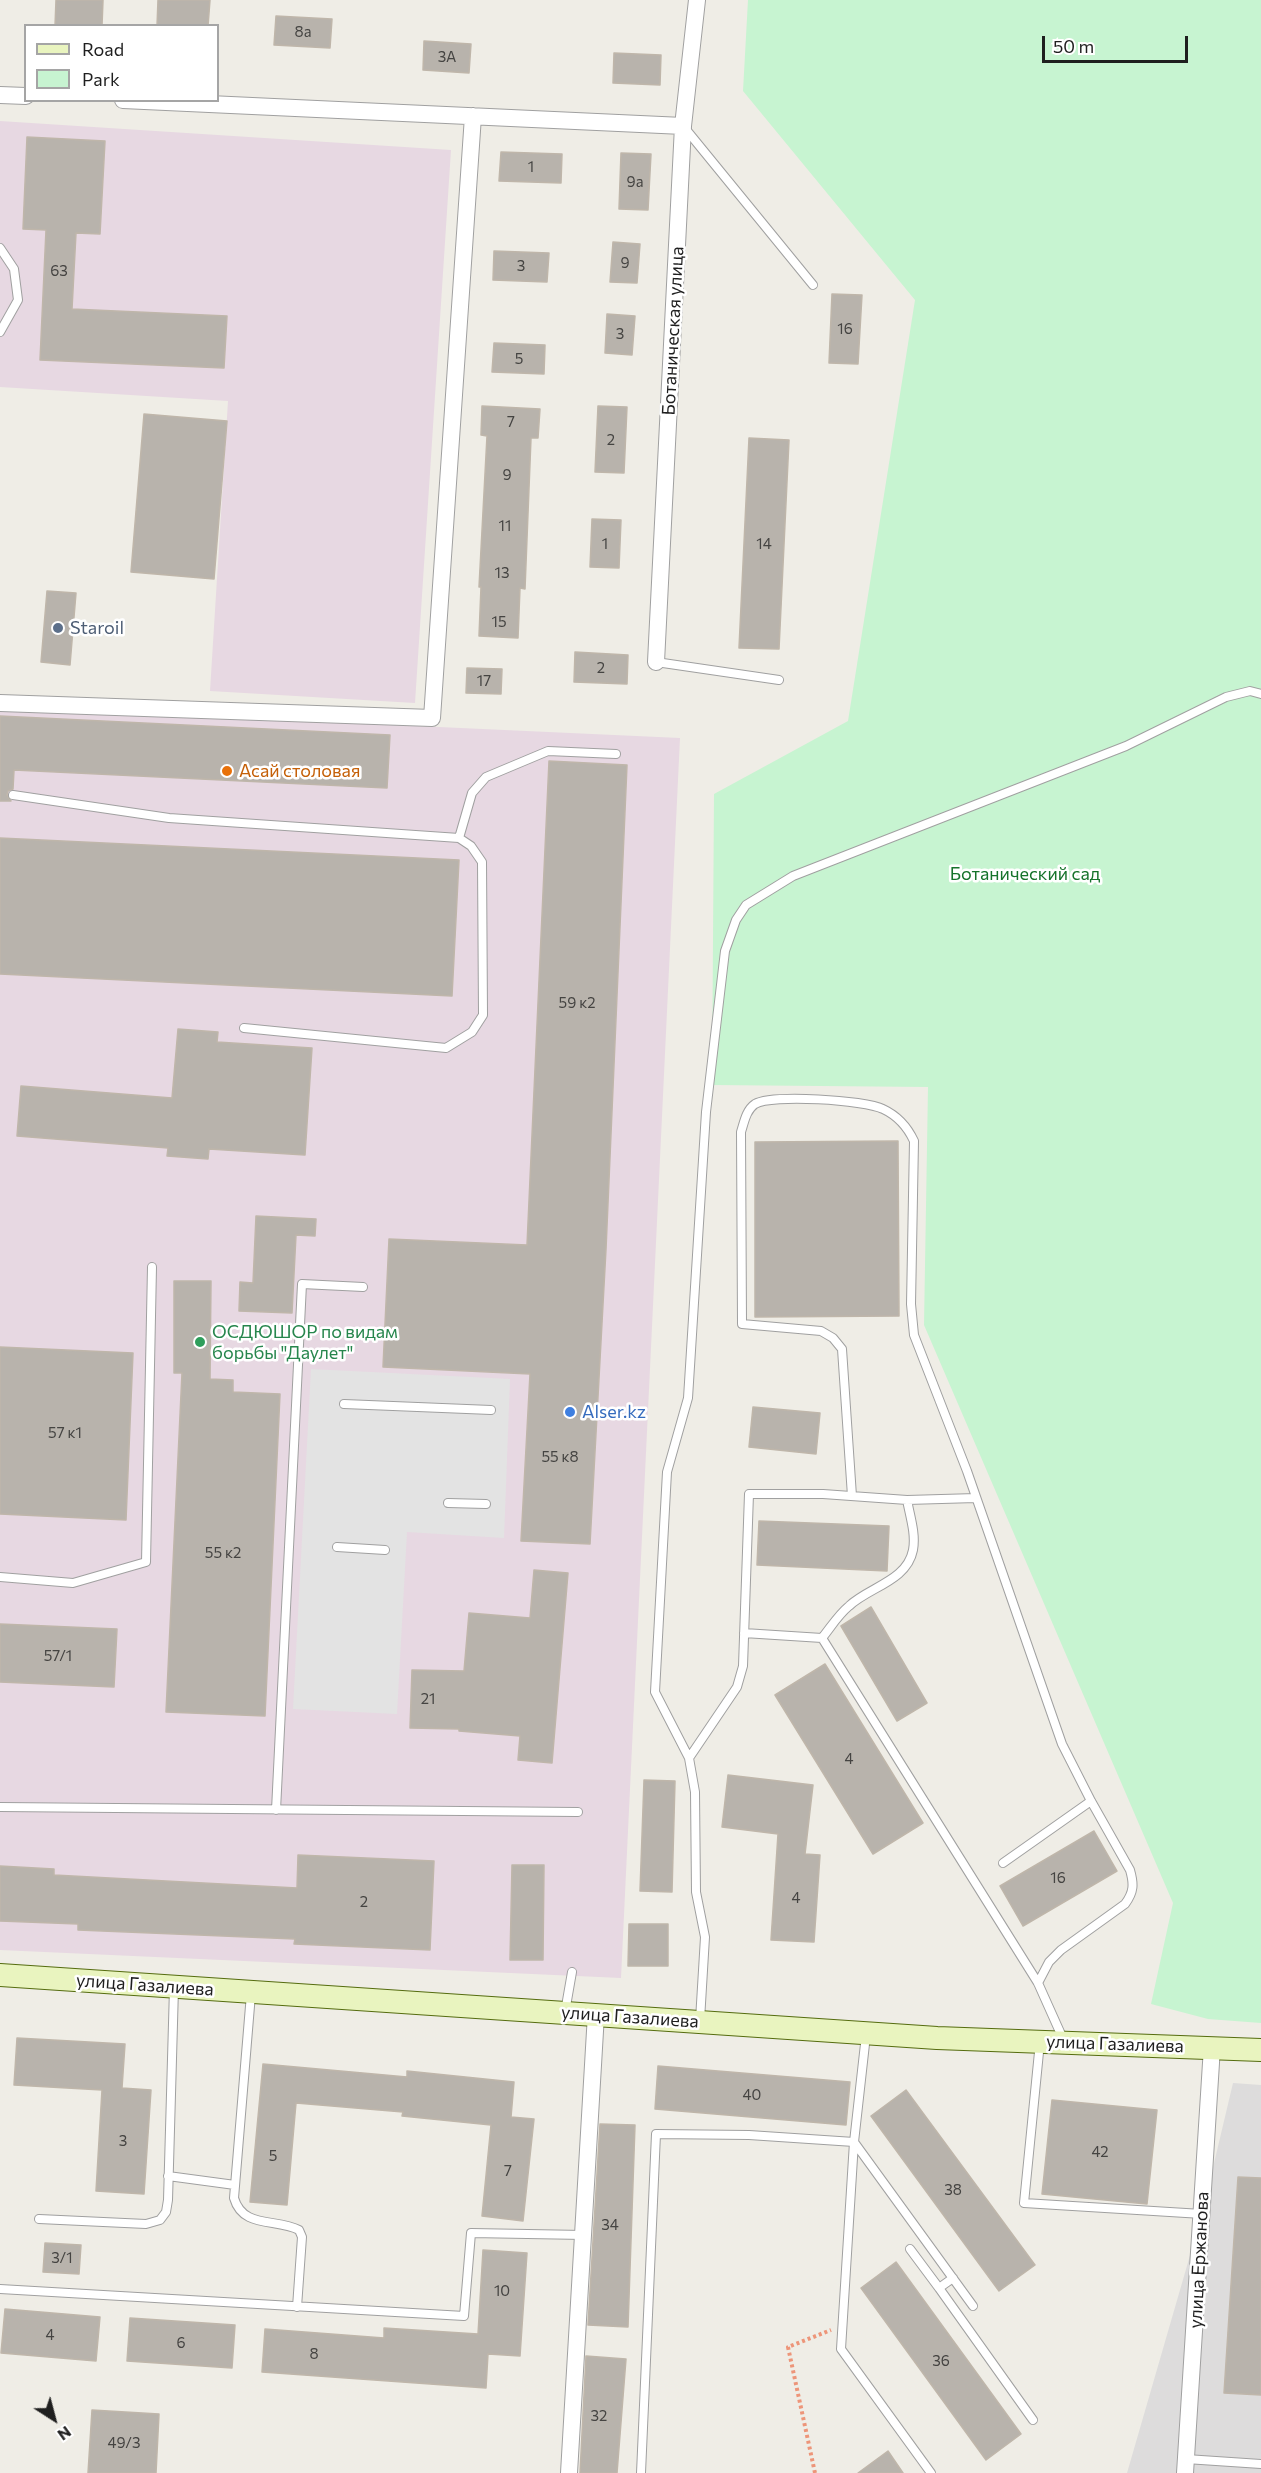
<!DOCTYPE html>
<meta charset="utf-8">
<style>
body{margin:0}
#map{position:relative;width:1261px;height:2473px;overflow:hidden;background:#efede6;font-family:Commissioner,sans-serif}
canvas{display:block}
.legend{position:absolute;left:24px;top:24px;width:195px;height:78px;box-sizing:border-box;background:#fff;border:2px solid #a5a5a5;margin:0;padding:8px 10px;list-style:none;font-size:18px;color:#1f1f1f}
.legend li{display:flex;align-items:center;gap:12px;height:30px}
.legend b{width:30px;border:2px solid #a5a5a5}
.north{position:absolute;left:24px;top:2389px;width:60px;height:60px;-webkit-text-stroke:4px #fff;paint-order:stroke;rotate:144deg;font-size:16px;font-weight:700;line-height:24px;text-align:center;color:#1f1f1f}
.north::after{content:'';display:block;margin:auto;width:21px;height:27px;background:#1f1f1f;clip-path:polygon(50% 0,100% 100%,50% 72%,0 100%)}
.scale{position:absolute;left:1042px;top:36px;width:146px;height:27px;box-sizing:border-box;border:3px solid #1f1f1f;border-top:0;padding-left:8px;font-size:18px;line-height:21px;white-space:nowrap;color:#1f1f1f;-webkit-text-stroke:4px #fff;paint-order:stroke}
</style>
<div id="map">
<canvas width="1261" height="2473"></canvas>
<ul class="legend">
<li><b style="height:8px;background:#e9f4bf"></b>Road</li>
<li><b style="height:16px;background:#c7f4d1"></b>Park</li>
</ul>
<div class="north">N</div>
<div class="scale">50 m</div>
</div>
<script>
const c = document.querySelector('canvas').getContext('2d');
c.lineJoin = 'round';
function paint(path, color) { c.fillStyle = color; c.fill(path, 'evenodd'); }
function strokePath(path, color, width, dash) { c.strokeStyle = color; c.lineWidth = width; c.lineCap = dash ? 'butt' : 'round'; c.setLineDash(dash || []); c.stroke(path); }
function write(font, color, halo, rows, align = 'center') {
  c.font = font + ' Commissioner,sans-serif'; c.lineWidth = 5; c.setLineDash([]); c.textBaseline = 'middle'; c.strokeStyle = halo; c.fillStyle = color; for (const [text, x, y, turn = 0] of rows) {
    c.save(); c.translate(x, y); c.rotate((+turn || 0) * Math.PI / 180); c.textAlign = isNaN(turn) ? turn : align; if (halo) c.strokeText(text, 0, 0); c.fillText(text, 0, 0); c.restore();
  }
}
const residential = new Path2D(`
 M1233,2083L1261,2085V2473H1127L1202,2214Z`);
const industrial = new Path2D(`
 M0,121L451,150L415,703L210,691L228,401L0,387Z
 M0,707L680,738L621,1978L0,1950Z`);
const park = new Path2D(`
 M748,0H1261V2023L1208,2019L1151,2004L1173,1903L924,1325L928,1087L712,1085L714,794L848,721L915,300L743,91Z`);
const parking = new Path2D(`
 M311,1369L510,1379L504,1538L407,1532L397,1714L293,1709Z`);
const building = new Path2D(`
 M56,0H103L102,26H55Z
 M158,0H210L208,26H157Z
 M276,16L332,19L330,48L274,45Z
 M424,41L471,44L469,73L423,70Z
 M614,53L661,55L660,85L613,83Z
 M27,137L105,141L100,234L76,233L72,309L227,316L224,368L40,360L46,230L23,229Z
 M501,152L562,154L561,183L499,181Z
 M621,153L651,154L648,210L619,209Z
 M613,242L640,244L637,283L610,282Z
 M494,251L549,253L547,282L493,280Z
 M832,294L862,295L858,364L829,363Z
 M607,314L635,316L632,355L605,353Z
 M494,343L545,345L544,374L492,372Z
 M482,406L540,409L538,438H531L525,589L520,588L518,638L479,636L481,587H479L487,436L481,435Z
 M598,406L627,407L624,473L595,472Z
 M144,414L227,421L214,579L131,572Z
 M749,438L789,440L779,649L739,648Z
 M592,519L621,520L619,568L590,567Z
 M47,591L76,593L70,665L41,662Z
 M575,652L628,655L627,684L574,682Z
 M467,668L502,669L501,694L466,693Z
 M0,716L390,735L387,788L14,770L13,789L8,791L7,795L11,801H0Z
 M549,761L627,765L606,1249L590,1544L521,1541L530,1374L383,1367L389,1239L527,1245Z
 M0,838L459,860L452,996L0,974Z
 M178,1029L218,1032L217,1042L312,1048L305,1155L209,1149L208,1159L167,1156L168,1148L17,1136L21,1086L172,1098Z
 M898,1141L899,1316L755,1317V1142Z
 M256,1216L316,1219L315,1236L296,1235L292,1313L239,1311L240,1282L253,1283Z
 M174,1281H211L210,1379L233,1380V1392L280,1394L265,1716L166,1712L182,1373H174Z
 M0,1347L133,1353L126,1520L0,1514Z
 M753,1407L820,1413L816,1454L749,1447Z
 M759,1521L889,1526L887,1571L757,1565Z
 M534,1570L568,1573L552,1763L518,1760L520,1736L459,1731V1729L410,1728L412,1670L464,1671L469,1613L530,1618Z
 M871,1607L927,1703L897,1721L841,1626Z
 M0,1624L117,1629L114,1687L0,1682Z
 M825,1664L923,1823L873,1854L775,1695Z
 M728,1775L813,1785L805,1854L820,1855L814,1942L771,1940L778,1834L722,1827Z
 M644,1780L675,1781L672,1892L640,1891Z
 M1094,1831L1117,1871L1023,1926L1000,1886Z
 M298,1855L434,1861L430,1950L294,1944L295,1939L78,1930V1924L0,1921V1866L54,1869V1875L297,1888Z
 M512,1865H544L543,1960H510Z
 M629,1924H668V1966H628Z
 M17,2038L125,2044L122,2088L151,2090L144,2194L96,2191L102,2090L14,2085Z
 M263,2064L407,2077V2071L514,2082L511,2117L534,2119L523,2221L482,2216L491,2125L402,2116L403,2112L296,2103L287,2205L250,2202Z
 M658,2066L850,2082L846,2125L655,2109Z
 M906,2090L1035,2265L999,2291L871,2116Z
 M1052,2100L1157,2110L1147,2204L1042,2194Z
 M600,2124L635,2125L628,2327L588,2325Z
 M1238,2177L1261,2178V2395L1224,2393Z
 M45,2243L81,2245L79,2274L43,2272Z
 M483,2250L527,2253L520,2356L488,2354L486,2388L262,2372L265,2329L384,2338V2328L478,2334Z
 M896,2262L1021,2434L986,2460L861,2288Z
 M5,2309L100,2317L96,2361L1,2353Z
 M130,2318L235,2325L232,2368L127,2361Z
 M586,2356L626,2359L617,2473H580Z
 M92,2410L159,2414L156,2473H88Z
 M888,2451L903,2473H858Z`);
const path = new Path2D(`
 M815,2473L788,2347L831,2330`);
const lane = new Path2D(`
 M684,127L813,285
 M0,248L14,269L18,300L0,332
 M656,662L779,680
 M13,795L169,818L459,838L471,846L482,862L483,1015L472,1032L446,1048L244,1028
 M459,838L472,793L486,777L548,751L616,754
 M344,1404L491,1410
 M852,1496L842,1349L833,1338L821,1331L742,1324L741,1132C744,1123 746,1110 755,1104C771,1094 865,1100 883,1109C898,1116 907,1126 914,1141L911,1304L914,1335L967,1471L1062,1744L1091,1801L1130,1870C1134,1884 1134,1892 1125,1904L1061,1950L1049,1962L1038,1983
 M448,1503L486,1504
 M337,1547L385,1550
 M0,1577L73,1583L146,1562L152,1267
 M744,1633L822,1638
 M822,1638L1038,1983L1064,2041
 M822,1638C831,1627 838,1615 849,1606C869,1587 907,1581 913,1550C916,1534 910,1516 907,1500
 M689,1758L737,1687L743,1666L749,1494H823L907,1500L976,1498
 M0,1807L578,1812
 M276,1810L302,1284L363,1287
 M1003,1863L1091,1801
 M251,1994L234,2198C243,2229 276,2218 299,2230L302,2237L297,2307
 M565,2012L572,1972
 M700,2020L705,1937L696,1892L695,1792L689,1758L655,1692L667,1472L688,1398L706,1112L725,951L736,920L746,905L793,876L1126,746L1226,697L1250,691L1261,694
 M1040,2042L1024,2203L1202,2214
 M168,2176L235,2185
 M39,2219L146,2224L160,2220L166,2212L168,2200L174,1988
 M910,2249L939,2288
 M953,2278L939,2288L1033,2420
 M0,2289L464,2316L471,2233L584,2235
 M1186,2459L1261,2464
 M641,2473L656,2134L749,2135L854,2142L866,2035
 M931,2473L841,2349L854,2142L973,2306`);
const street = new Path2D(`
 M0,95L26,96
 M123,100L683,126
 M656,662L683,126L697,0
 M0,703L432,718L473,116
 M569,2473L596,2014
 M1185,2473L1212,2047`);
const secondary = new Path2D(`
 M0,1975L937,2038L1261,2050`);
const markers = [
 [58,628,6,"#5c6f8a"],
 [227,771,6,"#e8710a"],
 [200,1342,6,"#2e9e5b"],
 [570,1412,6,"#3f7fe0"]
];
const numberNames = [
 ["8а",303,32],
 ["3А",447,57],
 ["1",531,167],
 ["9а",635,182],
 ["9",625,263],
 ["3",521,266],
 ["63",59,271],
 ["16",845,329],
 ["3",620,334],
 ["5",519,359],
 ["7",511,422],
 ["2",611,440],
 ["9",507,475],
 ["11",505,526],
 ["1",605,544],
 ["14",764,544],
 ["13",502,573],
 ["15",499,622],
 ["2",601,668],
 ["17",484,681],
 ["59 к2",577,1003],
 ["57 к1",65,1433],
 ["55 к8",560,1457],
 ["55 к2",223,1553],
 ["57/1",58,1656],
 ["21",428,1699],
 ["4",849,1759],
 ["16",1058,1878],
 ["4",796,1898],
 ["2",364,1902],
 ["40",752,2095],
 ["3",123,2141],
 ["42",1100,2152],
 ["5",273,2156],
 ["7",508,2171],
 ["38",953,2190],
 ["34",610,2225],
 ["3/1",62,2258],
 ["10",502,2291],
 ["4",50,2335],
 ["6",181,2343],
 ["8",314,2354],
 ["36",941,2361],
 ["32",599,2416],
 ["49/3",124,2443]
];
const streetNames = [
 ["Ботаническая улица",673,331,-87],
 ["улица Газалиева",145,1985,4],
 ["улица Газалиева",630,2017,4],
 ["улица Газалиева",1115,2044,2],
 ["улица Ержанова",1199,2260,-87]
];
const serviceNames = [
 ["Staroil",70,628]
];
const foodNames = [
 ["Асай столовая",239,771]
];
const parkNames = [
 ["Ботанический сад",1025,874]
];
const leisureNames = [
 ["ОСДЮШОР по видам",212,1332],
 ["борьбы \"Даулет\"",212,1353]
];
const shopNames = [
 ["Alser.kz",582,1412]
];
paint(residential, '#dddcdc');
paint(industrial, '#e7d8e2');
paint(park, '#c7f4d1');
paint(parking, '#e3e3e3');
paint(building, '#b8b3ac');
strokePath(building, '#bfb6aa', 1.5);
strokePath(lane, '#a0a0a0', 10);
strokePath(street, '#a0a0a0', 18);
strokePath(secondary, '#556c0f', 24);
strokePath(path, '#ed9579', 4, [3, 3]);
strokePath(lane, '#fff', 8);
strokePath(street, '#fff', 16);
strokePath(secondary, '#e9f4bf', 22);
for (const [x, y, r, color] of markers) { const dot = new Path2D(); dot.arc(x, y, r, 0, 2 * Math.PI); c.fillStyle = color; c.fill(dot); strokePath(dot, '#fff', 2); }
write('15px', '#454442', null, numberNames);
write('18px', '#1f1f1f', '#fff', streetNames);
write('18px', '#4e5e75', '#fff', serviceNames, 'left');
write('18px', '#c56008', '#fff', foodNames, 'left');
write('18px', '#16732b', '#fff', parkNames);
write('18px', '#27864d', '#fff', leisureNames, 'left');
write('18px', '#366cbe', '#fff', shopNames, 'left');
</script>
